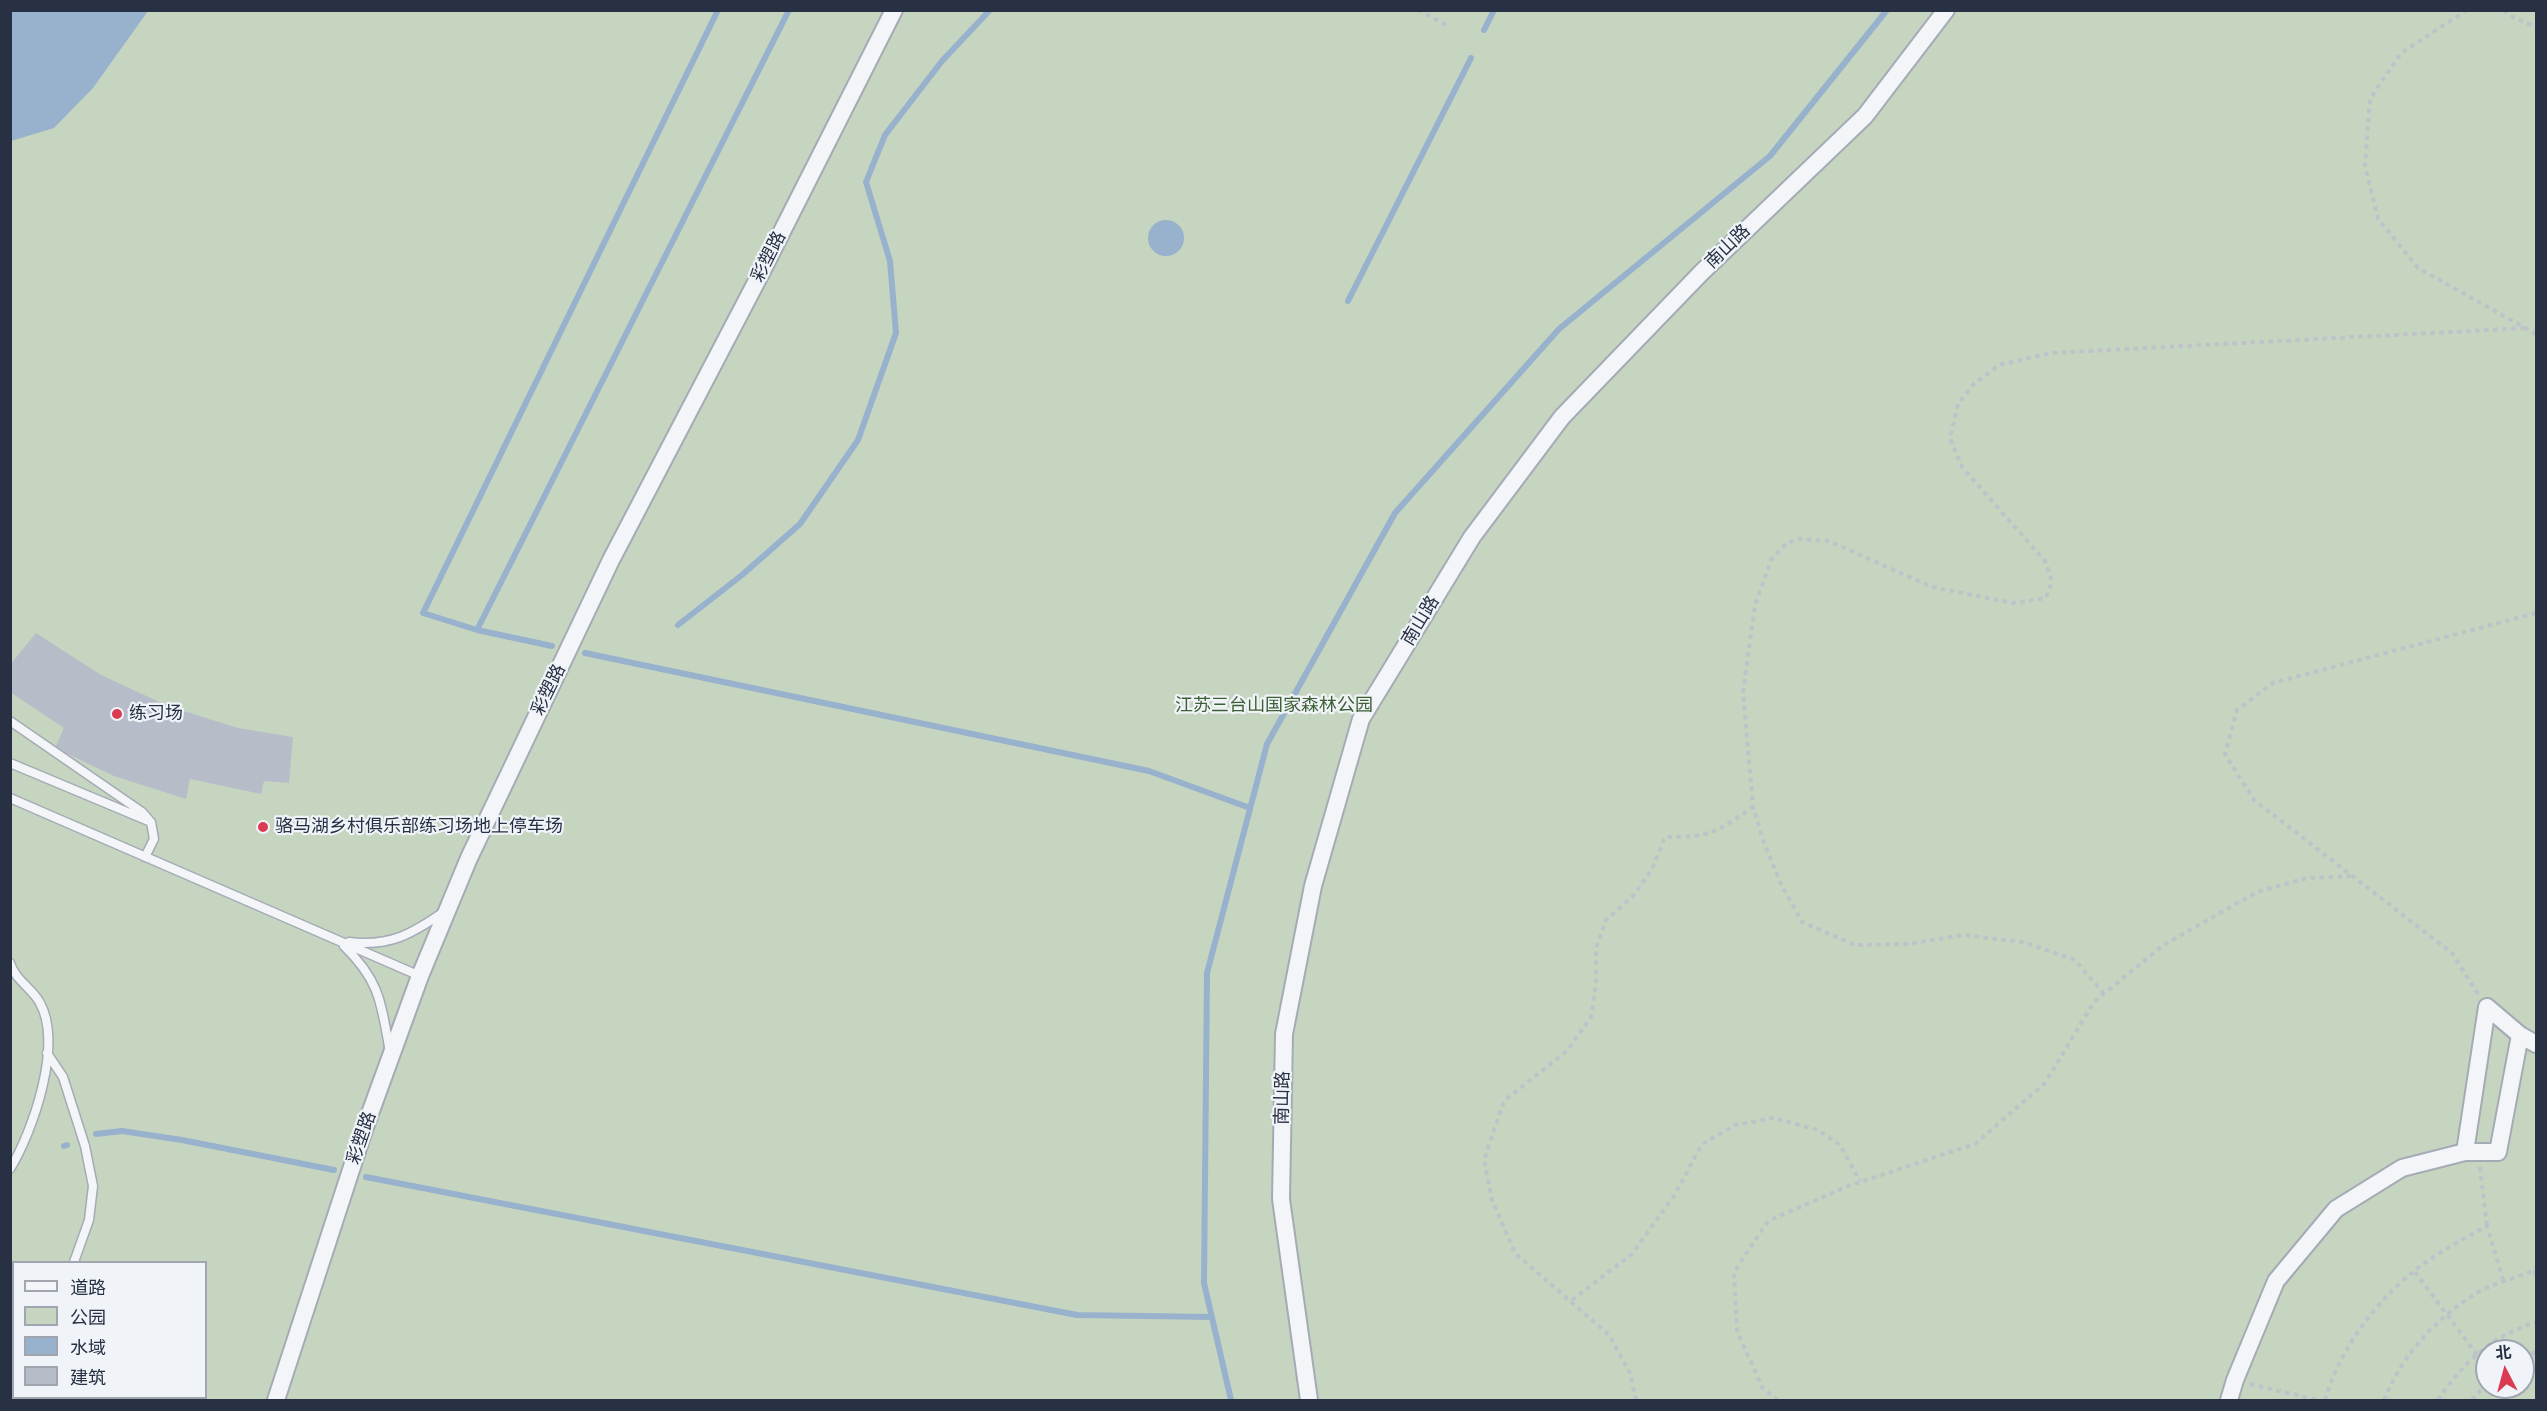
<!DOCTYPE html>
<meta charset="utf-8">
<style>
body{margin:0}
#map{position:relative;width:2547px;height:1411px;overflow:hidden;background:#e0e4ea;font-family:Helvetica,"Noto Sans SC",sans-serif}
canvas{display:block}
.frame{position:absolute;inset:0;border:12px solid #273143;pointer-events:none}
.legend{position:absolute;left:12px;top:1261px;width:195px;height:138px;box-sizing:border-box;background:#f0f3f8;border:2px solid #a0a5b0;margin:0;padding:8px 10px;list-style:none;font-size:18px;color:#273143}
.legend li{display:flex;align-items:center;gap:12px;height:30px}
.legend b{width:30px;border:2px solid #a0a5b0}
.north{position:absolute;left:2475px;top:1339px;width:60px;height:60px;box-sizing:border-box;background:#f0f3f8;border:2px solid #a0a5b0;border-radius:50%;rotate:354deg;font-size:16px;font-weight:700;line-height:24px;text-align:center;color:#273143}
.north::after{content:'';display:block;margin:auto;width:21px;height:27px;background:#da3b52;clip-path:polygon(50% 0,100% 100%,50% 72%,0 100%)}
</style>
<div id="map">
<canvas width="2547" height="1411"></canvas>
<div class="frame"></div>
<ul class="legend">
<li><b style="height:8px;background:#f3f5f8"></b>道路</li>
<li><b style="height:16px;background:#c6d5c0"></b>公园</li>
<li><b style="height:16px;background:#98b2cd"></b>水域</li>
<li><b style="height:16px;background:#b7bdc8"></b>建筑</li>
</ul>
<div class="north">北</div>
</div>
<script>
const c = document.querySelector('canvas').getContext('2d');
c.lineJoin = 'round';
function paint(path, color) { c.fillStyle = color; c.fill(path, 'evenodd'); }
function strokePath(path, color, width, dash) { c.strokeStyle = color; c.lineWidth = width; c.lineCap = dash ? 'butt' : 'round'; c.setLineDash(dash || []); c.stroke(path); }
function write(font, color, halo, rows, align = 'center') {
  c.font = font + ' Helvetica,"Noto Sans SC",sans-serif'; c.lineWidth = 4.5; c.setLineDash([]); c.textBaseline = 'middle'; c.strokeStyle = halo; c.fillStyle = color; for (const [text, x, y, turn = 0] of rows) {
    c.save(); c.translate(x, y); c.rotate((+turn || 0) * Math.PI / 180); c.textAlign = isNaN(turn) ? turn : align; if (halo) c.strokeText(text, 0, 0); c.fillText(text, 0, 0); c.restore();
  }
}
const green = new Path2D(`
 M10,11H2536V1400H11ZM14,1262H206V1398H14ZM2487,1351H2523V1387H2487Z`);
const water = new Path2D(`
 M11,10H148V11L93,88L54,128L11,141Z
 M1148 238a18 18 0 1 1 36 0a18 18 0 1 1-36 0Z`);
const stream = new Path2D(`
 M718,10L423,613L477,630L789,10
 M1484,30L1494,10
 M1348,301L1471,58
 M678,625L742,575L800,524L858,440L896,333L890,261L866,182L885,135L942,61L990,10
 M477,630L552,646
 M585,653L1149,771L1250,808
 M96,1134L122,1131L182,1140L334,1170
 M64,1146L67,1145
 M366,1177L1077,1315L1212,1317
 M1231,1400L1204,1283L1207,973L1267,744L1395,513L1559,329L1770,156L1887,10`);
const building = new Path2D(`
 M36,633L101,675L168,706L238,728L293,737L289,783L264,781L261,794L190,779L186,799L114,776L55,748L64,728L10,692V665Z`);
const path = new Path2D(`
 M1418,10L1446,25
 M2467,10L2401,53L2370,99L2365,165L2378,219L2418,268L2536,334
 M2504,10L2510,16L2536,27
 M2104,994L2075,960L2023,942L1963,935L1908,944L1855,945L1802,922L1781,884L1764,843L1753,807L1743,692L1755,605L1771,560L1787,543L1798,539L1829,541L1932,587L2013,603L2046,598L2052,581L2045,561L1962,467L1950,438L1958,404L1973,385L1999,365L2052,353L2526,328
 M2478,994L2452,953L2254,800L2225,754L2237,710L2273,683L2536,613
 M2480,1167L2487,1226
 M2415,1272L2487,1368
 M1572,1300L1632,1254L1674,1196L1702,1144L1735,1125L1773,1118L1818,1130L1840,1145L1860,1181
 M2523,1357L2536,1352
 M2250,1384L2318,1400
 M1636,1400L1630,1373L1609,1335L1515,1253L1492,1200L1484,1160L1504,1101L1567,1051L1591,1017L1596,983V948L1606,920L1634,895L1652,869L1665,837C1712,837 1715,833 1753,807
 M1778,1400L1763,1389L1737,1331L1734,1272L1768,1221L1848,1186L1975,1144L2045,1083L2094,1002L2162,946L2257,892L2307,878L2353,876
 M2325,1400C2341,1344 2385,1288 2435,1256C2451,1245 2469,1236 2487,1226L2504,1283
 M2384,1400C2402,1356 2434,1320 2475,1294C2493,1283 2516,1278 2535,1270L2536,1278
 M2438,1400C2464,1361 2491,1337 2536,1322
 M2472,1400L2487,1383`);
const lane = new Path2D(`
 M10,721L142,812L149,820
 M10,763L151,822L154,839L145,857
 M10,798L420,976
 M349,942C390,947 412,934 445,911
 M344,946C381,982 381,1004 390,1052
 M10,963C15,980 32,988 40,1003C63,1045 33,1131 10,1169
 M47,1053L63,1077L85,1146L93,1186L89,1220L74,1262
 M10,1378L14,1373`);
const street = new Path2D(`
 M2487,1007L2520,1035L2536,1044
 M2465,1152L2487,1007
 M276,1400L364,1130L420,976L469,858L611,560L761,273L894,10
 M1309,1400L1281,1199L1284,1034L1313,886L1361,719L1472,537L1562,417L1702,272L1865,116L1946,10
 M2229,1400L2235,1380L2276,1281L2336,1209L2402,1168L2465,1152H2498L2520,1035`);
const markers = [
 [117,714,6,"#da3b52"],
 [263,827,6,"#da3b52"]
];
const streetNames = [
 ["南山路",1728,247,-44],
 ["彩塑路",769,257,-63],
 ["南山路",1421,621,-59],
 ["彩塑路",549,690,-64],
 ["南山路",1283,1098,-89],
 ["彩塑路",362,1138,-71]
];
const parkNames = [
 ["江苏三台山国家森林公园",1274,706]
];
const poiNames = [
 ["练习场",129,714],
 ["骆马湖乡村俱乐部练习场地上停车场",275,827]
];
paint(green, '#c6d5c0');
paint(water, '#98b2cd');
strokePath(stream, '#98b2cd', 6);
paint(building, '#b7bdc8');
strokePath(lane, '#a5abb5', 11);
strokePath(street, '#a5abb5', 20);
strokePath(path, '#bec2c9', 4, [4.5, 4.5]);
strokePath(lane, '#f3f5f8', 8);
strokePath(street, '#f3f5f8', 16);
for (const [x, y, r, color] of markers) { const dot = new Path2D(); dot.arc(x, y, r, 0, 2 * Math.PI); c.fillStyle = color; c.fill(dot); strokePath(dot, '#f0f3f8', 2); }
write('18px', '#273143', '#f0f3f8', streetNames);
write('18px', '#3c6033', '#f0f3f8', parkNames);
write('18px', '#273143', '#f0f3f8', poiNames, 'left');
</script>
